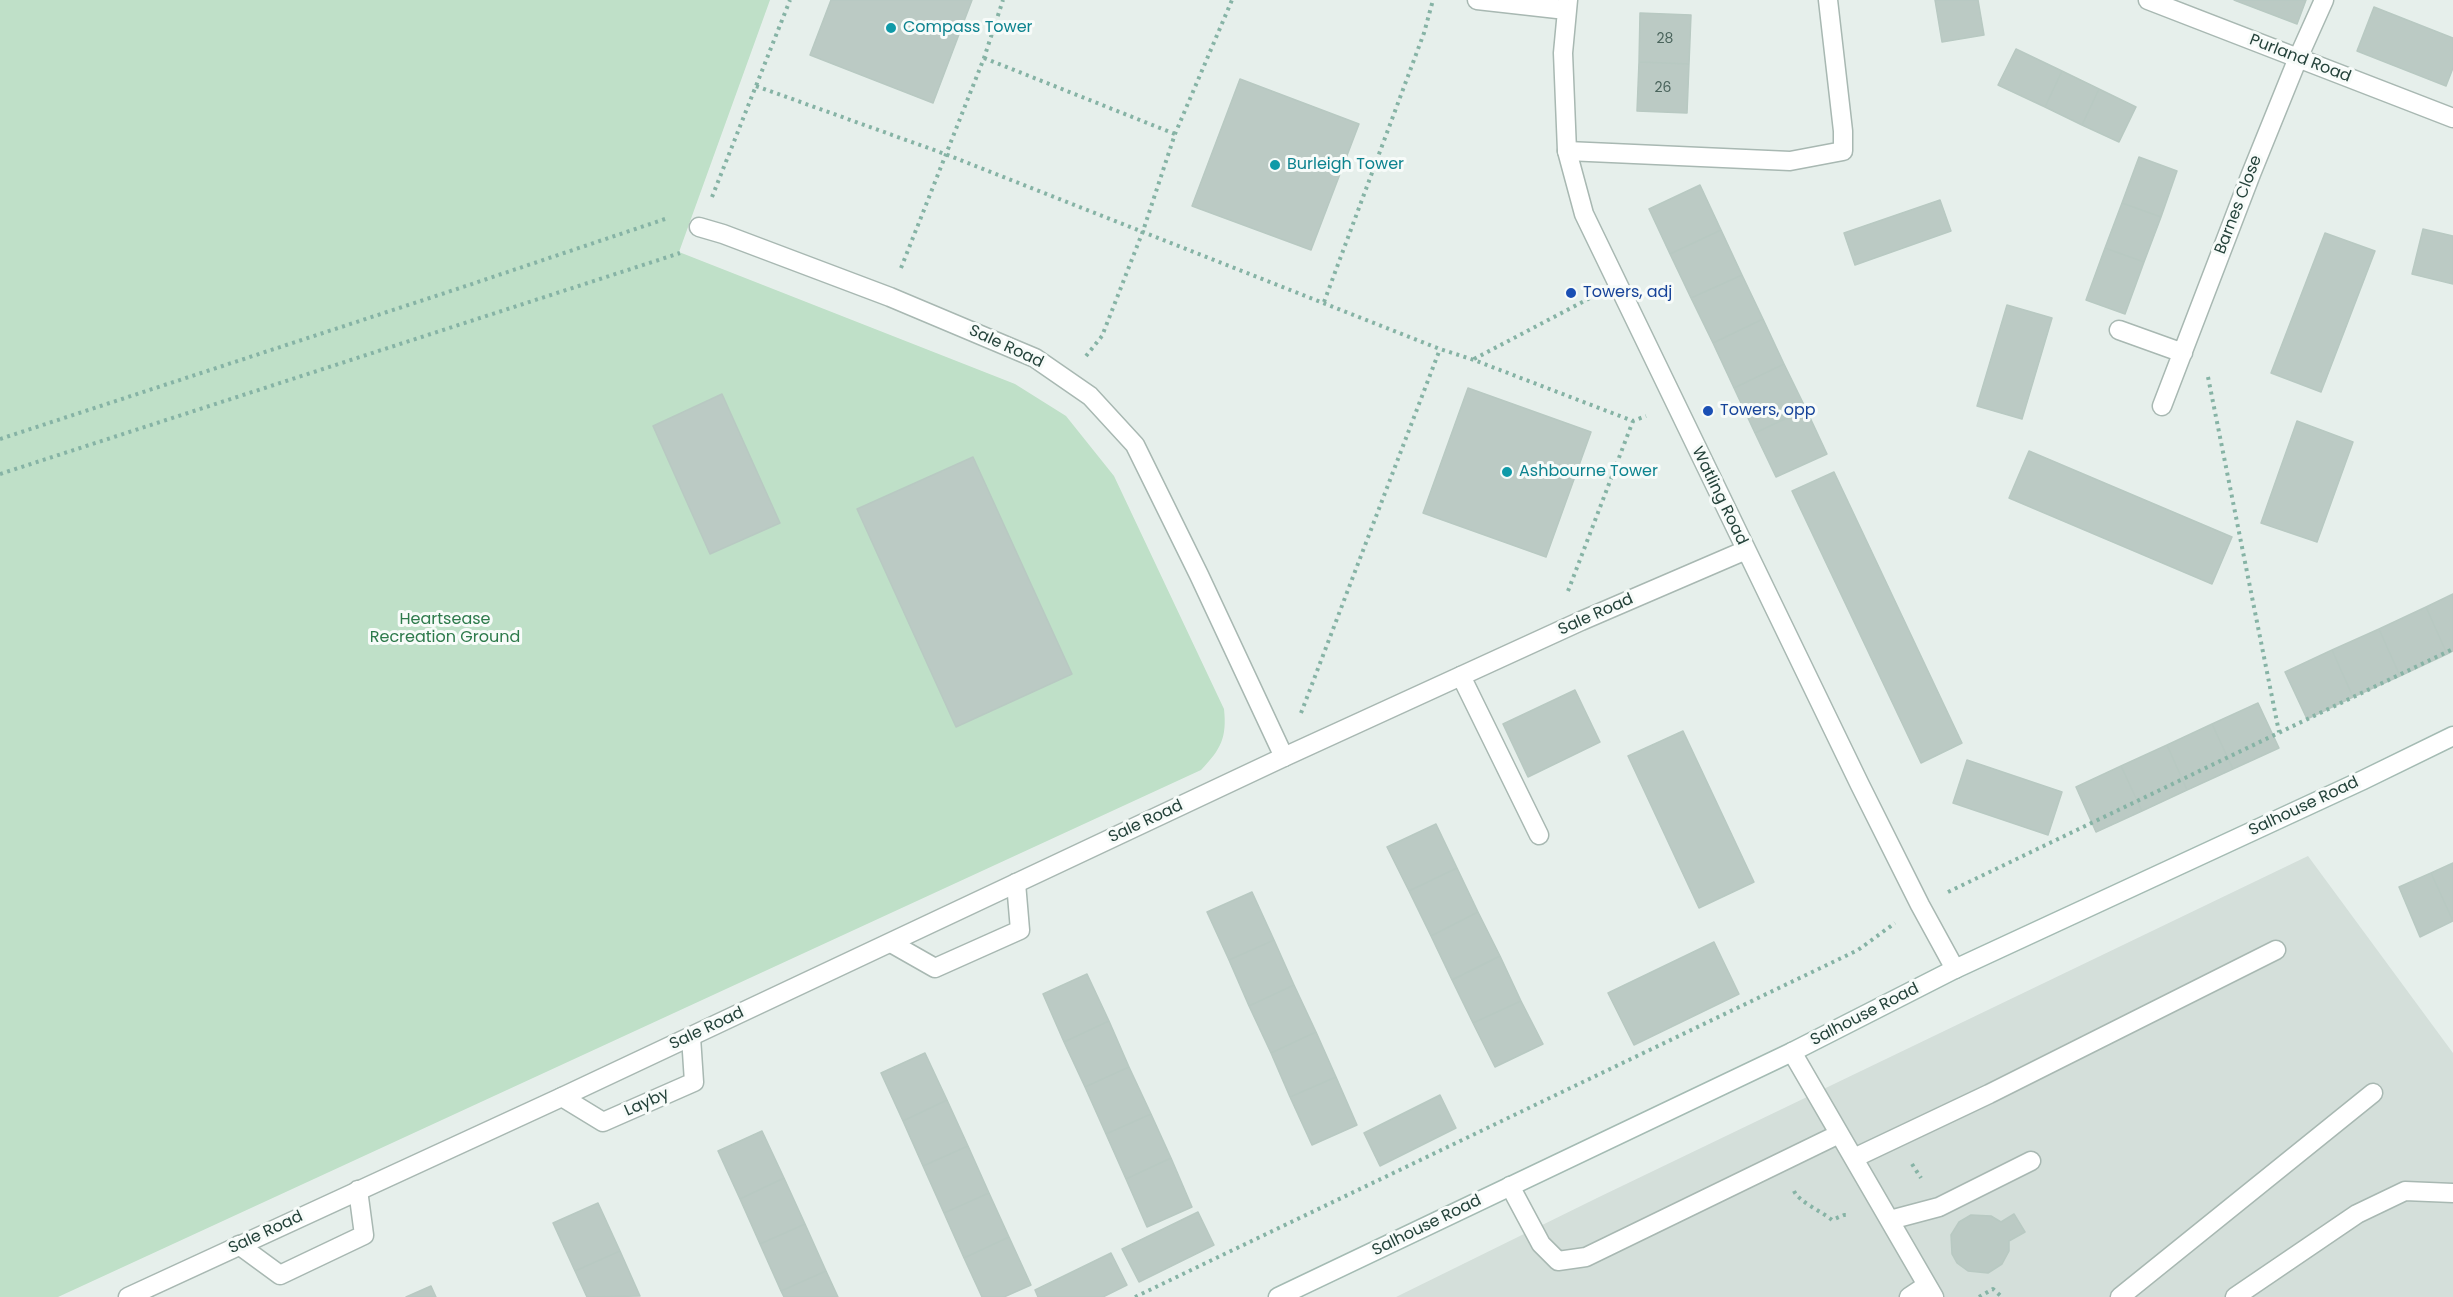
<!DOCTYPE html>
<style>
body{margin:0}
canvas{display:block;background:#e6efeb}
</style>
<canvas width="2453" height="1297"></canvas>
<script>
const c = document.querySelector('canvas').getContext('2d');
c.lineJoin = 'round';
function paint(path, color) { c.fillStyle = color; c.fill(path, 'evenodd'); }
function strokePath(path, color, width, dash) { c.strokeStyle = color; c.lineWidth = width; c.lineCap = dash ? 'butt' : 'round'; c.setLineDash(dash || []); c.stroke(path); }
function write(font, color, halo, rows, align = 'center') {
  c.font = font + ' Poppins,sans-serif'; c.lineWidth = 6; c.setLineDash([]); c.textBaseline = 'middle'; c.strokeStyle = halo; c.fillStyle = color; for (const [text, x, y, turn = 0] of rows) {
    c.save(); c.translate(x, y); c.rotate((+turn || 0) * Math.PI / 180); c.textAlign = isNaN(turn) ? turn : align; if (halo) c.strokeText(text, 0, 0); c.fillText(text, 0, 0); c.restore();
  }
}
const built = new Path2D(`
 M2308,856L2453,1053V1297H1396L1597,1198Z`);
const green = new Path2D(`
 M0,0H770L679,252L1015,384L1066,416L1114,476L1224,709C1227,738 1221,749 1201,770L58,1297H0Z`);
const building = new Path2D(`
 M831,0H972L933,103L810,55Z
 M1935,0H1978L1984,35L1942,42Z
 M2234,0H2306L2297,24Z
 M2374,7L2453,38V68L2446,86L2357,51Z
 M1640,13L1691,15L1689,64L1639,62Z
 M2016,49L2062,71L2045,107L1998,85Z
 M1639,62L1689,64L1687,113L1637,111Z
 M2062,71L2099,89L2082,125L2045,107Z
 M1240,79L1359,124L1311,250L1192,206Z
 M2099,89L2136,107L2119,142L2082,125Z
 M2139,157L2177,171L2161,217L2122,203Z
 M1700,185L1721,230L1670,254L1649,209Z
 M1940,200L1951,231L1855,265L1844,233Z
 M2122,203L2161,217L2144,262L2105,248Z
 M2423,229L2453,236V284L2412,274Z
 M1721,230L1742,275L1691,298L1670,254Z
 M2325,233L2375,251L2321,392L2271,373Z
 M2105,248L2144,262L2125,314L2086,300Z
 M1742,275L1763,319L1713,343L1691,298Z
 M2007,305L2052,318L2022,419L1977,406Z
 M1763,319L1784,364L1734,388L1713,343Z
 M1784,364L1806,409L1755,433L1734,388Z
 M1468,388L1591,432L1546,557L1423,513Z
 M722,394L780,523L710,554L653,426Z
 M1806,409L1827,454L1776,477L1755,433Z
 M2297,421L2353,442L2317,542L2261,523Z
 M2029,451L2232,537L2212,584L2009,498Z
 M973,457L1072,674L956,727L857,509Z
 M1834,472L1962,743L1921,763L1792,491Z
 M2453,594V651L2447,654L2426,607Z
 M2426,607L2447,654L2400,676L2379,629Z
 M2379,629L2400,676L2353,697L2332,650Z
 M2332,650L2353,697L2307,719L2285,672Z
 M1575,690L1600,742L1528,777L1503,724Z
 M2258,703L2279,748L2233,769L2212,724Z
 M2212,724L2233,769L2187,790L2167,745Z
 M1683,731L1754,882L1699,908L1628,756Z
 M2167,745L2187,790L2142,811L2121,766Z
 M1967,760L2062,792L2048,835L1953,803Z
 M2121,766L2142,811L2096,832L2076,787Z
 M1436,824L1457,868L1409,891L1387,847Z
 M2453,863V921L2431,873Z
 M1457,868L1478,912L1431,936L1409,891Z
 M2431,873L2453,921L2420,937L2399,887Z
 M1252,892L1274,940L1229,960L1207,912Z
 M1478,912L1500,956L1452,980L1431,936Z
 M1274,940L1294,985L1249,1006L1229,960Z
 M1714,942L1739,994L1634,1045L1608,993Z
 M1500,956L1521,1001L1473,1023L1452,980Z
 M1087,974L1109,1021L1064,1042L1043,994Z
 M1294,985L1316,1032L1271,1053L1249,1006Z
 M1521,1001L1543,1044L1495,1067L1473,1023Z
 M1109,1021L1129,1067L1085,1087L1064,1042Z
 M1316,1032L1336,1077L1290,1097L1271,1053Z
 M925,1053L947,1100L903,1121L881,1073Z
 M1129,1067L1151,1114L1106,1134L1085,1087Z
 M1336,1077L1357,1125L1312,1145L1290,1097Z
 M1440,1095L1456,1128L1380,1166L1364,1133Z
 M947,1100L968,1146L923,1166L903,1121Z
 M1151,1114L1171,1158L1126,1179L1106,1134Z
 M762,1131L784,1178L740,1199L718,1151Z
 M968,1146L989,1193L944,1213L923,1166Z
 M1171,1158L1192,1207L1147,1227L1126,1179Z
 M784,1178L805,1224L760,1244L740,1199Z
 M989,1193L1009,1237L964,1258L944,1213Z
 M598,1203L620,1251L575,1271L553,1223Z
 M1198,1212L1214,1245L1139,1282L1122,1249Z
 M2014,1214L2025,1232L2009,1241V1251L2002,1264L1988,1273L1968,1271L1957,1263L1952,1254L1951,1235L1959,1222L1971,1215L1991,1216L2001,1222Z
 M805,1224L826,1271L781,1291L760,1244Z
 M1009,1237L1031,1285L1004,1297H982L964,1258Z
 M620,1251L640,1296L587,1297L575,1271Z
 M1111,1253L1127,1285L1103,1297H1038L1035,1290Z
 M826,1271L838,1297H784L781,1291Z
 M431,1286L436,1297H406Z`);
const path = new Path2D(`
 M984,58L1175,134
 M756,86L945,154L1440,349L1474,360L1633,421L1646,416
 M712,197L790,0
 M901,268L984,58L1003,0
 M1324,302L1424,33L1433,0
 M1086,356L1102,336L1143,231L1175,134L1232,0
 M1474,359L1590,298
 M2208,377L2279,732
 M0,439L457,289L668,218
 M0,474L680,253
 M1568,591L1633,421
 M1301,713L1440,349
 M1948,892L2453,649
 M1912,1164L1921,1178
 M1794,1191C1799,1202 1821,1211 1832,1220L1844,1215H1849
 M1135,1297L1858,950L1895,923
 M1979,1297L1993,1289L2002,1297`);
const lane = new Path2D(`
 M2298,58L2324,0
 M1567,151L1790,161L1843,151V131L1828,0
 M699,227L723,234L890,297L1035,358L1090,396L1135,445L1199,575L1284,757
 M1461,676L1539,835
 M891,943L935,968L1020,930L1016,883
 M1792,1052L1934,1297
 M562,1097L603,1122L694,1082L691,1037
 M1854,1158L1989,1094L2276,950
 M1510,1186L1541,1244L1558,1261L1586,1257L1839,1134
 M1890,1220L1939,1207L2031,1161
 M239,1245L280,1275L364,1235L358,1190
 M1909,1297L1927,1285
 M2120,1297L2373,1093
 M2235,1297L2357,1214L2405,1191L2453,1193`);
const street = new Path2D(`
 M1477,0L1566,10
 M1568,0L1563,53L1567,151L1584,214L1860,785L1920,905L1955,969
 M2148,0L2453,118
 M2119,330L2183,353
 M2162,406L2251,174L2298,58
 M128,1297L562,1097L1284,757L1581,621L1746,550`);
const secondary = new Path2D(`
 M1278,1297L1792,1052L1955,969L2363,780L2453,736`);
const markers = [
 [891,28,6,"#0f9aa8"],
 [1275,165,6,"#0f9aa8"],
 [1571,293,6,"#1a4fb4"],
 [1708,411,6,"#1a4fb4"],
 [1507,472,6,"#0f9aa8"]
];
const numberNames = [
 ["28",1665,39],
 ["26",1663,88]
];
const cultureNames = [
 ["Compass Tower",903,28],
 ["Burleigh Tower",1287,165],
 ["Ashbourne Tower",1519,472]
];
const streetNames = [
 ["Purland Road",2300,59,21],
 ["Barnes Close",2239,205,-69],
 ["Sale Road",1006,347,25],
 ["Watling Road",1719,496,64],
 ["Sale Road",1596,615,-24],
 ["Salhouse Road",2304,807,-25],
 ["Sale Road",1146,822,-25],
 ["Salhouse Road",1865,1015,-27],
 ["Sale Road",707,1029,-25],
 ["Layby",647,1103,-24],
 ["Salhouse Road",1427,1226,-26],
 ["Sale Road",266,1233,-25]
];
const transitNames = [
 ["Towers, adj",1583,293],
 ["Towers, opp",1720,411]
];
const parkNames = [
 ["Heartsease",445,620],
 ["Recreation Ground",445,638]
];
paint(built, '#d4dfda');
paint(green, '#bfe0c8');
paint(building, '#bbcac4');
strokePath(building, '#b8c9c2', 1.5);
strokePath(lane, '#a8b8b2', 21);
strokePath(street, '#a8b8b2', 21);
strokePath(secondary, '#a4bbb3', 21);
strokePath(path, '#86b3a5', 4, [3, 4.5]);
strokePath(lane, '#fff', 18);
strokePath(street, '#fff', 18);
strokePath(secondary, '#fff', 18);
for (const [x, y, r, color] of markers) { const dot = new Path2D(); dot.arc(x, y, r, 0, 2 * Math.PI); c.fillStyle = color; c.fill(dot); strokePath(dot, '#f7fbf9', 2); }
write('14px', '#4a645c', null, numberNames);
write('16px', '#0d838f', '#f7fbf9', cultureNames, 'left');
write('16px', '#24423a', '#f7fbf9', streetNames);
write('16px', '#164399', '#f7fbf9', transitNames, 'left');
write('16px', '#2d7a4b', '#f7fbf9', parkNames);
</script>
